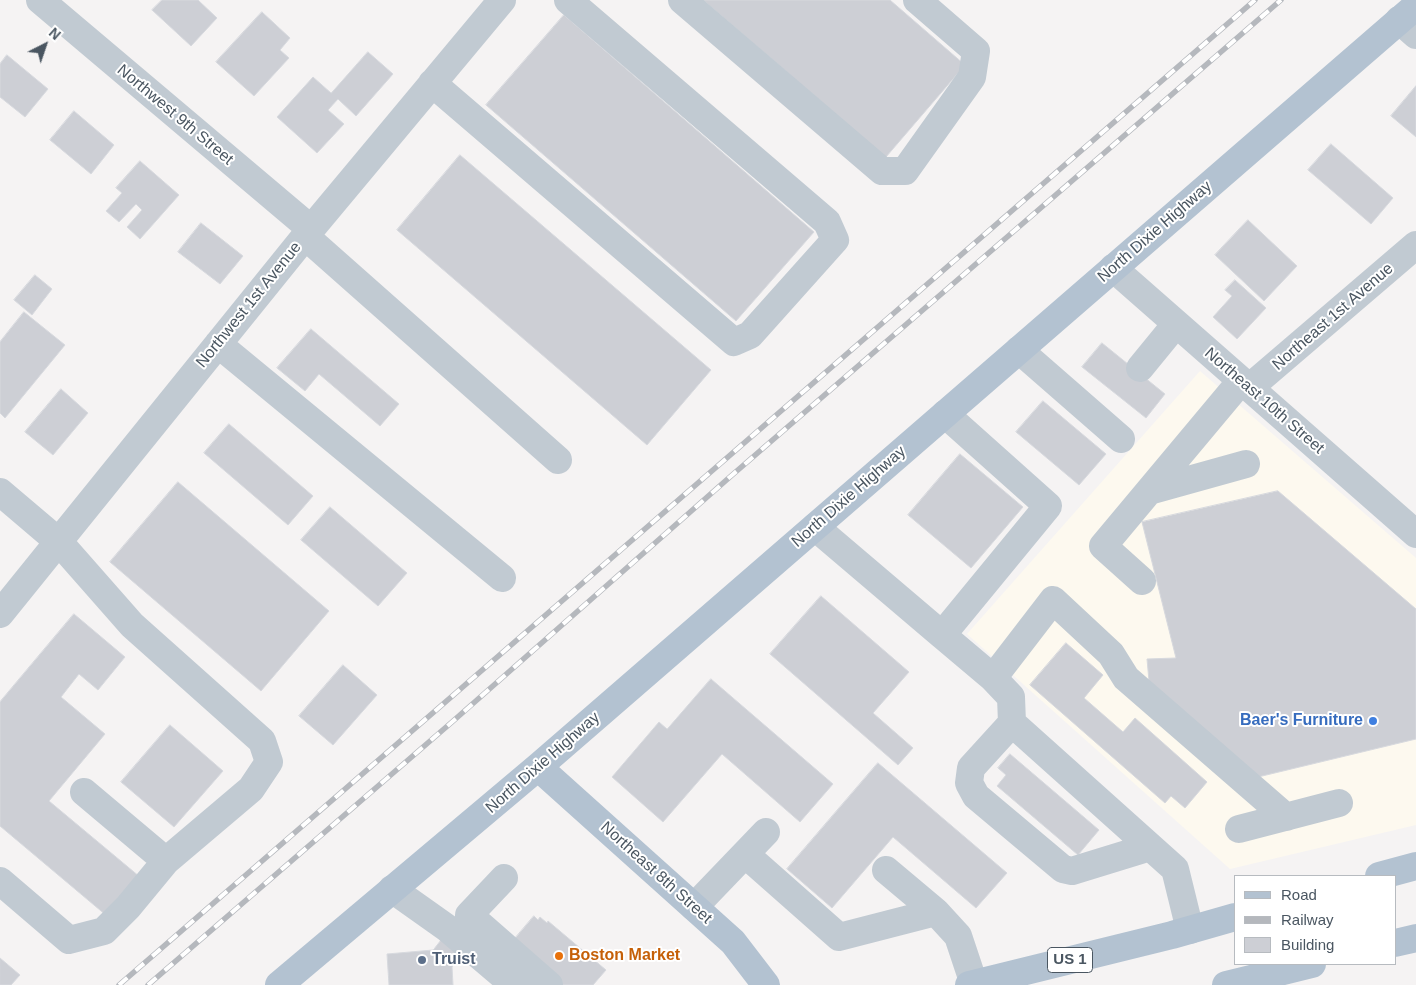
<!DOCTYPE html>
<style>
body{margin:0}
#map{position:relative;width:1416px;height:985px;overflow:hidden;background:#f5f3f3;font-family:Arial,sans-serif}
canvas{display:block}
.legend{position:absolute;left:1234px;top:875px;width:162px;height:90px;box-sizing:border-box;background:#fff;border:1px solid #b7bbc0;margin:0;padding:6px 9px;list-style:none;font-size:15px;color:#4a5661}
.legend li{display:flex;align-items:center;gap:10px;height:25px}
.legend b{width:25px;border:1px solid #b7bbc0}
.north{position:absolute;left:20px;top:20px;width:50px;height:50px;-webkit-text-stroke:4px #fff;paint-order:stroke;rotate:41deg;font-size:14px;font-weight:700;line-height:20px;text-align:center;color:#4a5661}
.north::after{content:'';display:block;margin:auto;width:18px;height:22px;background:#4a5661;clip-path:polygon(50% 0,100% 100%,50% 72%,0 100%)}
</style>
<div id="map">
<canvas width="1416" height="985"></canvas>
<ul class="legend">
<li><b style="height:6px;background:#b3c2d1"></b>Road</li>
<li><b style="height:6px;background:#b5b8bd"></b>Railway</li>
<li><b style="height:14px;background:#cdcfd5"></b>Building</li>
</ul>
<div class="north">N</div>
</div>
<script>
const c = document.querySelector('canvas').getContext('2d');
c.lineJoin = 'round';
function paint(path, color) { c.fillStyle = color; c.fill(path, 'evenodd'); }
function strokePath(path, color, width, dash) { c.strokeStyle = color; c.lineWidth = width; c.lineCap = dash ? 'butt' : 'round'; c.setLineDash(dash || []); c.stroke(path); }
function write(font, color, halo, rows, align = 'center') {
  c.font = font + ' Arial,sans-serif'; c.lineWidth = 4; c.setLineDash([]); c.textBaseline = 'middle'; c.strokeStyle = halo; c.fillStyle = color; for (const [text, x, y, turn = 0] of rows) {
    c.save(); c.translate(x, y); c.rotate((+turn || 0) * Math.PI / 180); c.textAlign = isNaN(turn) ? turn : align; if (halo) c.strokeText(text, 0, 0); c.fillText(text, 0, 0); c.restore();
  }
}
const commercial = new Path2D(`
 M1200,371L1416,558V825L1230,869L967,634Z`);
const building = new Path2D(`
 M162,0H198L217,18L191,46L152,10Z
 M703,0H890L965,65L886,157Z
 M262,12L290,38L280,50L289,58L254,96L216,62Z
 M564,15L814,232L736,321L486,105Z
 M368,52L393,74L356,116L338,99L328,110L344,124L317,153L277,117L313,77L331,93Z
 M7,55L48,89L25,117L0,97V64Z
 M1416,86V137L1391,116Z
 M74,111L114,145L91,174L50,140Z
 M1331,144L1393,198L1371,224L1308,170Z
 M460,155L711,370L647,445L397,230Z
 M140,161L179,195L140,239L127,227L142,210L136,204L119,222L106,211L122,193L116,188Z
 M1248,220L1297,266L1264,301L1215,255Z
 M201,223L243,256L220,284L178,252Z
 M35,275L52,289L32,315L14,300Z
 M1235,280L1266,308L1237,339L1213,317L1232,296L1225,290Z
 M24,312L65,345L5,418L0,413V342Z
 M311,329L399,404L380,426L319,374L305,391L277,368Z
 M1102,343L1165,394L1146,418L1082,367Z
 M61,389L88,413L53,455L25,432Z
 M1043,401L1106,454L1079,485L1016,432Z
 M229,424L313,496L288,525L204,453Z
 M960,454L1023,507L971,568L908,515Z
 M178,482L329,611L261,691L110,562Z
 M1278,491L1416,609V739L1258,777L1149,681L1147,659L1176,658L1142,522Z
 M330,507L407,573L378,606L301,540Z
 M821,596L909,672L873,713L913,748L898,765L770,654Z
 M74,614L125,657L98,690L79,674L61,697L105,734L49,801L140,877L107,916L0,826V702Z
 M1066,643L1103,675L1084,698L1123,732L1135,718L1207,782L1185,808L1171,796L1165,803L1030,685Z
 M343,665L377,695L333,745L299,716Z
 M711,679L833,784L800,822L722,754L663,822L612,777L659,722L667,729Z
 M170,725L223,771L174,827L121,782Z
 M1010,754L1099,830L1078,855L997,786L1006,775L998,768Z
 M878,763L1007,873L976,908L893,837L832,908L787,869Z
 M534,916L538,920L540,917L547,923L548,921L606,970L593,985H563L512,942Z
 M446,934L465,950L452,967L453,985H389L387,954L433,950Z
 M0,958L20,975L11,985H0Z`);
const minor = new Path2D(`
 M40,0L311,229
 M682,0L882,171H905L972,77L976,51L917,0
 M1399,20L1416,35
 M432,83L734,342L750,335L835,240L827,222L568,0
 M305,236L558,460
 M1113,268L1416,534
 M218,344L502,578
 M1019,350L1121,439
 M1140,368L1176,324
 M1249,388L1416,245
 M1149,491L1246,464
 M0,492L59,542L132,625L262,741L269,762L251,789L166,861L128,907L104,931L69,940L0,881
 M815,527L942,635L1048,506L945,414
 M1142,581L1103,546L1241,381
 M0,614L311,229L502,0
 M942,635L993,678
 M1012,723L971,768L969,783L976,796L1063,869L1072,871L1150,847
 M84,792L166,861
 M1239,829L1339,803
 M745,854L839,937L936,912L886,870
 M504,878L469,915L549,985
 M392,889L447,928L514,985
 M694,907L766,832
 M936,912L958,936L974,984
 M1190,930L1175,869L1012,723L1011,697L993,678L1053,600L1111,654L1126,678L1286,817`);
const major = new Path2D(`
 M538,767L733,942L766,985
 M1379,876L1416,866
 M1395,943L1416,938
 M279,985L538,767L1416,6
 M969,985L1172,935L1235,917
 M1226,985L1312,964`);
const rail = new Path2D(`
 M119,985L1255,0
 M148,985L452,722L731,476L1281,0`);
const markers = [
 [1373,721,5,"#3f7fe0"],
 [559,956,5,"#e8710a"],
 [422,960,5,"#5c6f8a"]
];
const shields = [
 [1070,960,45]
];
const shieldNames = [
 ["US 1",1070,960]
];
const streetNames = [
 ["Northwest 9th Street",175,115,40],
 ["North Dixie Highway",1155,232,-41],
 ["Northwest 1st Avenue",249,305,-51],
 ["Northeast 1st Avenue",1333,317,-41],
 ["Northeast 10th Street",1264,401,41],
 ["North Dixie Highway",849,497,-41],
 ["North Dixie Highway",543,763,-41],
 ["Northeast 8th Street",656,873,42]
];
const shopNames = [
 ["Baer's Furniture",1363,721]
];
const foodNames = [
 ["Boston Market",569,956]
];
const serviceNames = [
 ["Truist",432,960]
];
paint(commercial, '#fdf9ef');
paint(building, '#cdcfd5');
strokePath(building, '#d7d9de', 1);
strokePath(minor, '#c1cad2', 28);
strokePath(major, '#b3c2d1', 28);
strokePath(rail, '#b5b8bd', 5.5);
strokePath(rail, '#fff', 4, [11]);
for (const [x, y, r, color] of markers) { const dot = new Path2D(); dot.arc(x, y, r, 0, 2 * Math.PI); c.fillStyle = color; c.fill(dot); strokePath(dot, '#fff', 2); }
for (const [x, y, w] of shields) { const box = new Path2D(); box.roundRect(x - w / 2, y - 12.5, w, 25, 4); c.fillStyle = '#fff'; c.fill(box); strokePath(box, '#4a5661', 1); }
write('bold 15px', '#4a5661', null, shieldNames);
write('16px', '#4a5661', '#fff', streetNames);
write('bold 16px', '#366cbe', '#fff', shopNames, 'right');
write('bold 16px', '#c56008', '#fff', foodNames, 'left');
write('bold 16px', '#4e5e75', '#fff', serviceNames, 'left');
</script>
